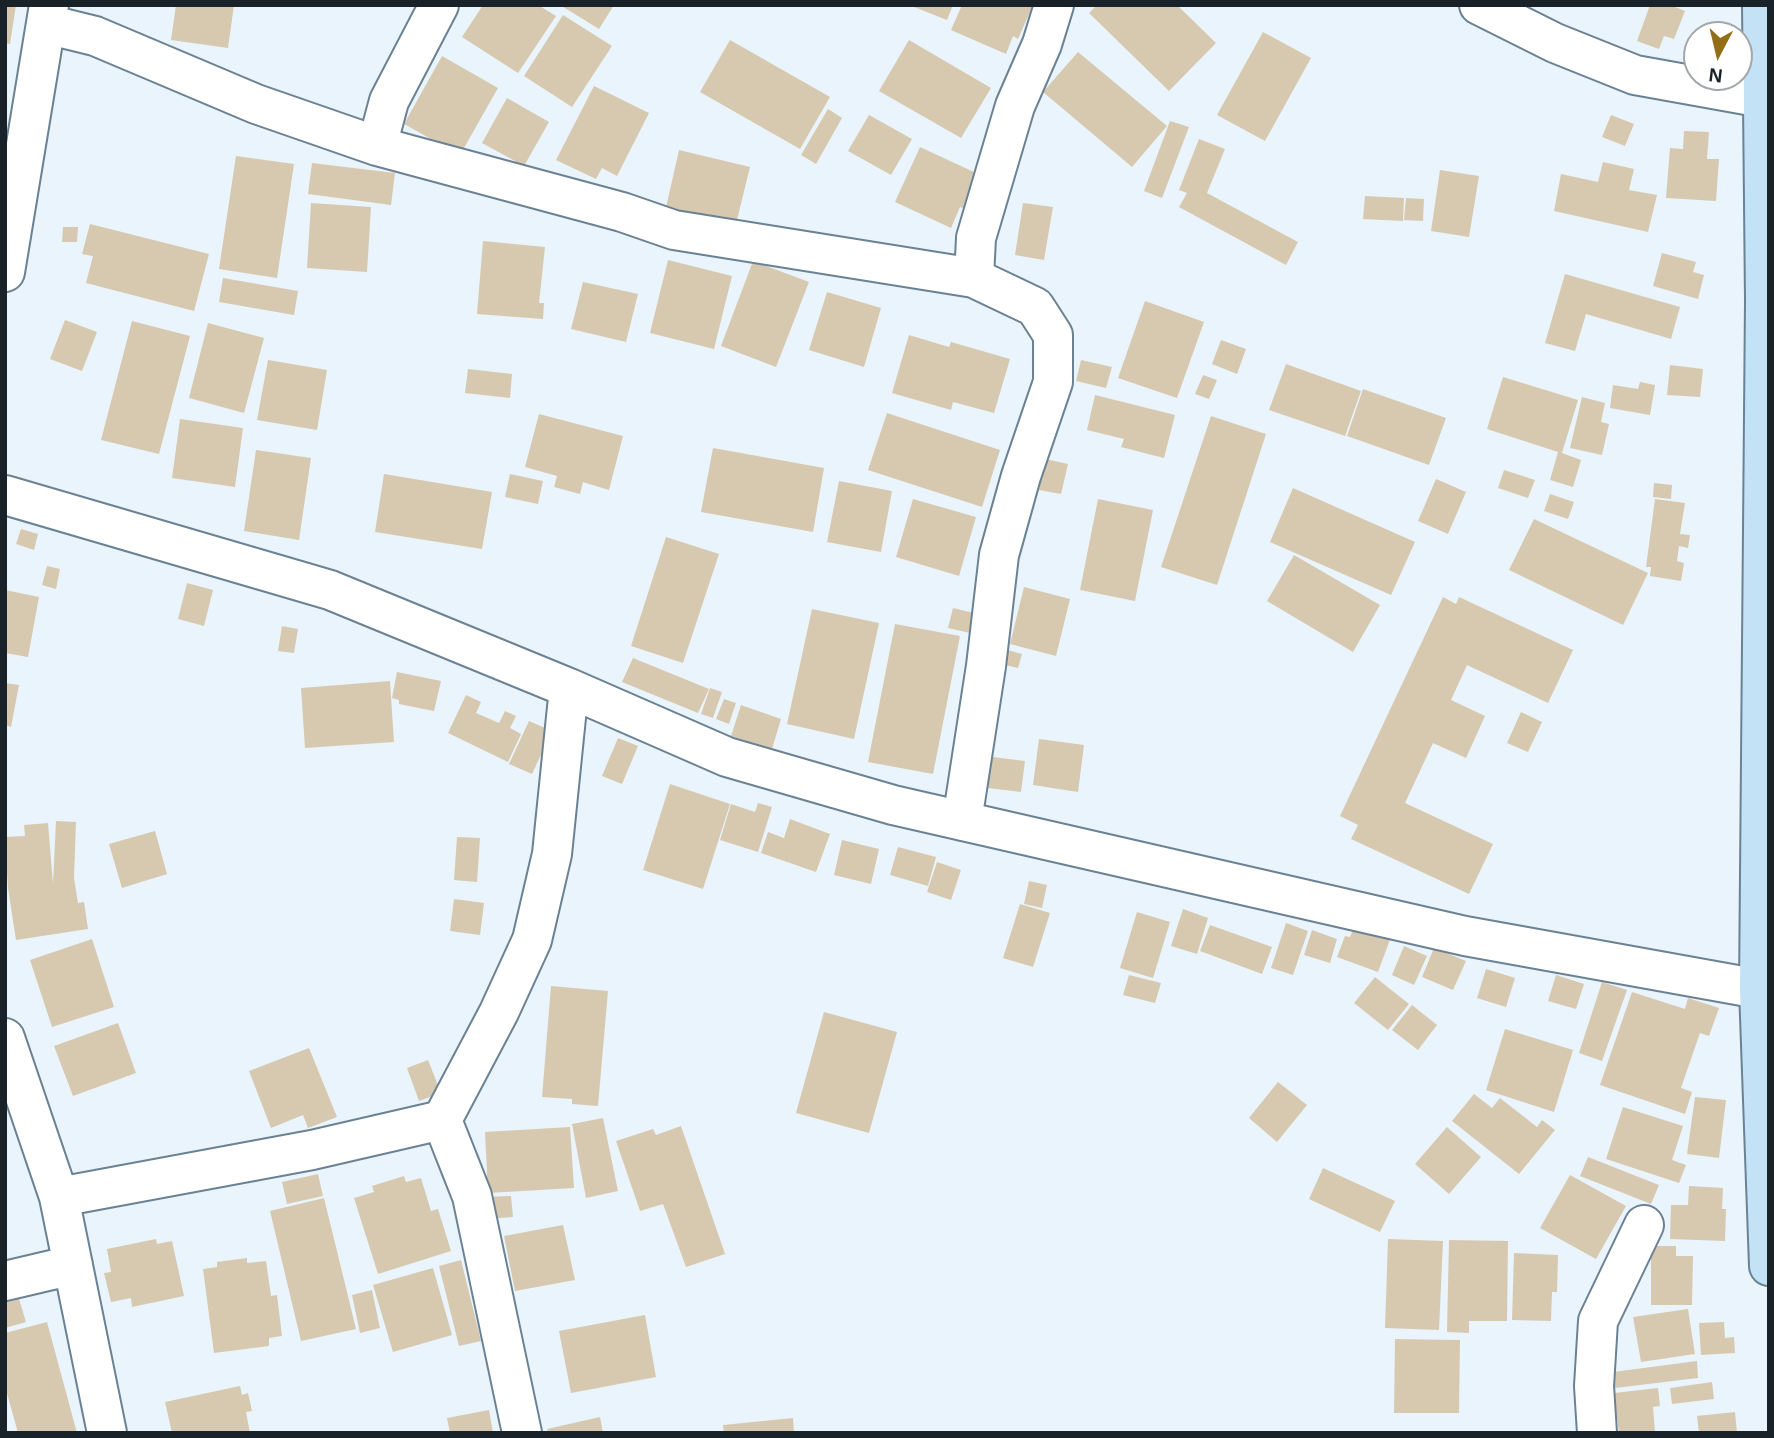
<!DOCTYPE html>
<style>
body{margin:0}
#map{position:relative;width:1774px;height:1438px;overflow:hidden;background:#eaf4fc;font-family:Arial,sans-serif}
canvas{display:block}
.frame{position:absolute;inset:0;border:7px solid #192229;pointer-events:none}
.north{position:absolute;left:1683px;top:21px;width:70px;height:70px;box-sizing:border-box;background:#fff;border:2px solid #a3a7a9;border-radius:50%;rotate:187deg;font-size:19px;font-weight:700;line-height:28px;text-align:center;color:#192229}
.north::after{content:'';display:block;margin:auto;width:24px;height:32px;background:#946e17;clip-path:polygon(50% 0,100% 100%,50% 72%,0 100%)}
</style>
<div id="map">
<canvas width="1774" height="1438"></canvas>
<div class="frame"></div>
<div class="north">N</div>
</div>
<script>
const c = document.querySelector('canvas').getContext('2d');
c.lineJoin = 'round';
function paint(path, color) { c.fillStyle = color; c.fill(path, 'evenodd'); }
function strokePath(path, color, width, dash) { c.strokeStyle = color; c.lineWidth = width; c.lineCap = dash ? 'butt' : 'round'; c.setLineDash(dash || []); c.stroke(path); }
const building = new Path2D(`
 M5,5H16L10,44L5,43Z
 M176,5H234L228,48L171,40Z
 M483,5H538L556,16L518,73L462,37Z
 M560,5H614L599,29Z
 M909,5H953L947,20Z
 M962,5H1033L1018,39L1013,36L1006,54L951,30Z
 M1097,5H1177L1216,43L1169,91L1089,13Z
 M1650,5H1670L1685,11L1674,39L1664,36L1659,49L1637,41Z
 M563,15L612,46L572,107L524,76Z
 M1263,32L1311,58L1265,141L1217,115Z
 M730,40L830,97L800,149L700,92Z
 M909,40L991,88L961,138L879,91Z
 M1078,52L1167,126L1132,167L1043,92Z
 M442,56L498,88L460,155L404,124Z
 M594,86L649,113L617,176L602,168L596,179L556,160Z
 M507,98L549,122L524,166L482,143Z
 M828,109L842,118L816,164L801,155Z
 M869,115L912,139L891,175L848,151Z
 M1611,115L1634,124L1625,146L1602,137Z
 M1170,121L1189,127L1162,198L1144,191Z
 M1684,131L1709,132L1707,159H1719L1716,201L1666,198L1670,148L1683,149Z
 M1199,139L1225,149L1207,193L1298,242L1286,265L1179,207L1187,193L1179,190Z
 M920,147L976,173L970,186L978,190L968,210L960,207L951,228L895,202Z
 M679,150L750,167L735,228L665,212Z
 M236,156L294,164L277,278L219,269Z
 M1603,162L1634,169L1629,190L1657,195L1648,232L1554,211L1561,174L1598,182Z
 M312,163L395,173L391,205L308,194Z
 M1440,170L1479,176L1469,237L1431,231Z
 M1365,196L1404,198L1403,221L1363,219Z
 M1406,198L1424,199L1423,221L1404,220Z
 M311,203L371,207L367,272L307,268Z
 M1023,203L1053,207L1044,260L1015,255Z
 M90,224L209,254L194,311L86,283L93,256L82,254Z
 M63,227H78L77,242H62Z
 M483,241L545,247L539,303H544L543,319L477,314Z
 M1662,253L1696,262L1693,272L1704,275L1698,299L1653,286Z
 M668,260L732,276L714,349L650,333Z
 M753,261L809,282L776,367L721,346Z
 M1565,274L1680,307L1671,339L1586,314L1575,351L1545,343Z
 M223,278L298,291L294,315L219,302Z
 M583,282L638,294L626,342L571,329Z
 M827,292L881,308L864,367L809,350Z
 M1145,301L1204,322L1177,398L1118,378Z
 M65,320L97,332L82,371L50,359Z
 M132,321L190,336L159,454L101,440Z
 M208,323L264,338L244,413L189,398Z
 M909,335L949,347L951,342L1010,359L994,413L953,402L951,410L892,393Z
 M1221,340L1246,349L1237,374L1212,364Z
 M268,360L327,370L317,430L257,420Z
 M1081,360L1112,367L1106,388L1076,381Z
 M1286,364L1361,391L1345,436L1269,410Z
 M1670,365L1703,369L1700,397L1667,395Z
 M468,369L512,374L510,398L465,393Z
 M1203,375L1217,380L1209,399L1195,394Z
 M1503,377L1578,400L1562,453L1581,460L1573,487L1550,480L1558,452L1487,429Z
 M1640,382L1655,385L1650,415L1610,408L1613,385L1638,389Z
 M1363,389L1446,418L1429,465L1347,436Z
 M1095,395L1175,415L1164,458L1121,447L1124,439L1087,430Z
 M1582,397L1605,403L1601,422L1609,424L1602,455L1570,448Z
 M887,413L1000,450L982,507L868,470Z
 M539,414L623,436L609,490L583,482L580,494L554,487L557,476L525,467Z
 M1211,416L1266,434L1217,585L1161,567Z
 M180,419L243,428L235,487L172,478Z
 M713,448L824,468L813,532L701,512Z
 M256,450L311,458L299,540L244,531Z
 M1045,459L1068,464L1061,494L1039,490Z
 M1504,470L1535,480L1528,498L1498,488Z
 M384,474L492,492L482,549L375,532Z
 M510,474L543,481L538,504L505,497Z
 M1436,479L1466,492L1448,534L1418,521Z
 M839,481L892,491L881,552L827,542Z
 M1654,483L1672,485L1671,499L1653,497Z
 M1293,488L1415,542L1391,595L1270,542Z
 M1550,494L1574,502L1568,519L1544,511Z
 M913,499L976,517L959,576L896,557Z
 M1098,499L1153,510L1135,601L1080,590Z
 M1655,499L1685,503L1680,534L1690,535L1688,548L1679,546L1677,561L1684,563L1681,581L1650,576L1651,567H1646Z
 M1534,519L1648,573L1623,625L1509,570Z
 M21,529L38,534L34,550L16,544Z
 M666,537L719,554L683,663L631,646Z
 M1294,555L1380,605L1353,652L1267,601Z
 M47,566L60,569L56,589L42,585Z
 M187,583L213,590L204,626L178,619Z
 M1024,587L1070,599L1056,656L1010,644Z
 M5,590L39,597L28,657L5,653Z
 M1443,597L1456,604L1459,597L1573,650L1548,703L1467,665L1451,700L1485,716L1466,758L1433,743L1405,803L1493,844L1469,894L1351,839L1358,825L1340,816Z
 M953,608L974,613L970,633L948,628Z
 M812,609L879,623L854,739L787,724Z
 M895,624L960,636L933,774L868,762Z
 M282,626L298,629L294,653L278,651Z
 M1004,649L1022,654L1018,668L1001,664Z
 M633,658L709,689L698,713L622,682Z
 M397,672L441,681L434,711L399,704V700L392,698Z
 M390,681L394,742L305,748L301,688Z
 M5,683L19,685L11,727L5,725Z
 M710,688L722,692L713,718L701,714Z
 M466,695L481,702L476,713L499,723L505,711L516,716L510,728L521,734L508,762L448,733Z
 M724,699L736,703L729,724L716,719Z
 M741,705L781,719L772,749L731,736Z
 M1521,712L1542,722L1528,752L1507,743Z
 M529,721L552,731L532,774L509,764Z
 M618,738L638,746L622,784L602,776Z
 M1039,739L1084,745L1078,792L1033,785Z
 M985,756L1025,761L1021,792L980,787Z
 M670,784L730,804L703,889L643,870Z
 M758,803L772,807L758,852L720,840L731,804L755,812Z
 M790,819L830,834L816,872L761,853L768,832L784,838Z
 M56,821L76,822L74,878L78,903L84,902L88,929L16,940L8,888L5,837L25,836L24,825L48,823L53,884Z
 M155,831L167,874L122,888L109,844Z
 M457,837L480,838L477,882L454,880Z
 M842,840L879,849L871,884L834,875Z
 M898,847L936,857L928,886L890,875Z
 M937,862L961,870L951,900L927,892Z
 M1029,881L1047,885L1042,908L1024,904Z
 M454,899L484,903L480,935L450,931Z
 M1020,904L1050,913L1033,967L1003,958Z
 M1183,909L1208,918L1197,954L1171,946Z
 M1137,912L1170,922L1153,978L1120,968Z
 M1286,923L1308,931L1293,975L1271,968Z
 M1210,925L1272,947L1262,974L1200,951Z
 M1355,925L1391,937L1378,972L1337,957L1345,936L1350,937Z
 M1312,930L1337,939L1330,963L1304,955Z
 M92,939L114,1007L52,1027L30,960Z
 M1404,946L1427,956L1414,985L1392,975Z
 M1434,948L1466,961L1453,990L1422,977Z
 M1486,969L1515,978L1506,1007L1477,998Z
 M1129,975L1161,983L1155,1003L1123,995Z
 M1556,975L1584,984L1576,1009L1548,1001Z
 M1375,977L1409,1004L1388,1030L1354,1003Z
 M1602,982L1627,990L1602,1061L1579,1053Z
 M551,986L608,991L598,1106L572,1104V1099L542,1097Z
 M1632,992L1685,1009L1688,998L1719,1008L1709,1036L1700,1033L1681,1088L1692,1092L1685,1114L1600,1085Z
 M1412,1005L1437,1025L1418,1050L1392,1030Z
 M824,1012L897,1032L869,1133L796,1113Z
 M118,1023L136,1073L73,1096L54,1046Z
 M1505,1029L1573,1050L1554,1112L1486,1090Z
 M309,1048L337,1117L308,1128L303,1115L271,1128L249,1071Z
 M428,1060L441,1093L419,1101L407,1068Z
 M1278,1082L1307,1105L1277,1142L1249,1118Z
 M1474,1094L1492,1108L1500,1098L1537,1127L1542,1120L1555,1130L1519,1174L1452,1121Z
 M1695,1097L1726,1100L1719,1158L1687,1154Z
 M1623,1107L1683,1126L1672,1160L1686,1165L1679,1183L1606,1159Z
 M603,1118L618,1191L586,1198L572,1124Z
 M681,1126L725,1254L686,1267L663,1204L640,1211L616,1141L653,1129L656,1135Z
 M570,1127L574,1188L488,1193L485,1132Z
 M1447,1127L1481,1157L1449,1194L1415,1164Z
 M1588,1157L1659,1185L1651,1204L1580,1176Z
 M1323,1168L1395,1201L1380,1232L1309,1199Z
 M318,1174L323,1196L287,1204L282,1182Z
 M1570,1175L1626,1206L1596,1259L1540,1228Z
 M404,1176L406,1182L421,1178L431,1211L438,1209L451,1251L378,1274L354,1198L374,1192L372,1186Z
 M1689,1186L1723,1188L1722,1209H1726L1725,1241L1670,1239L1671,1205H1688Z
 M511,1196L513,1217L486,1219L484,1197Z
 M324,1198L356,1329L301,1341L270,1211Z
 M563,1225L575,1280L515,1291L504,1236Z
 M156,1239L157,1244L172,1241L184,1296L132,1307L131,1298L111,1302L104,1273L111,1272L107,1249Z
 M1388,1239L1443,1241L1439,1330L1385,1328Z
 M1449,1240L1508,1241L1507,1321H1469V1333L1447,1332Z
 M1651,1246H1676V1256H1693L1692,1305H1651Z
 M1514,1253L1558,1255L1557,1292H1552L1551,1321L1512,1320Z
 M247,1258V1263L266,1261L271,1296L277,1295L282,1336L269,1338V1346L214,1353L203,1269L217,1267V1262Z
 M461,1260L481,1341L459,1346L439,1266Z
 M433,1268L452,1335L393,1352L373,1285Z
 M372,1290L380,1328L360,1333L352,1295Z
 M19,1299L26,1322L5,1328V1303Z
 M1688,1309L1695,1354L1641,1362L1633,1317Z
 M645,1315L656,1377L571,1393L559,1331Z
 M47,1322L77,1433H18L5,1386V1333Z
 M1724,1322L1725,1338L1734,1337L1735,1353L1701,1355L1699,1323Z
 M1395,1339L1460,1340L1459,1413H1394Z
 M1697,1361L1698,1378L1615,1388L1613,1372Z
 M1712,1382L1714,1399L1672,1404L1670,1388Z
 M240,1386L242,1395L248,1393L252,1411L246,1412L250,1433H172L165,1402Z
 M1658,1388L1660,1406L1653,1407L1655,1433H1619L1614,1393Z
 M489,1410L493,1433H450L447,1418Z
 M1735,1412L1737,1433H1699L1697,1416Z
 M600,1417L603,1433H548L547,1429Z
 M793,1418L794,1433H724L723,1425Z`);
const street = new Path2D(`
 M1479,5L1555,43L1635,75L1763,98
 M46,24L95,36L256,104L377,146L622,212L674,230L974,278L1035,307L1053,335V382L1021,476L999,555L986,666L962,821
 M377,146L389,101L439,5
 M5,272L49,5
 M974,278L976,238L1015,106L1042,44L1054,5
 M5,495L330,590L569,688L727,757L893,805L1465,936L1759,989
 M5,1038L59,1197L107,1433
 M59,1197L312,1150L442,1120
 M5,1281L73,1265
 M522,1433L472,1196L442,1120L499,1012L532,940L552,854L569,688
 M1597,1433L1594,1386L1598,1321L1644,1225`);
const secondary = new Path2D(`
 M1762,5L1765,300L1759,989L1769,1266`);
paint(building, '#d7c9af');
strokePath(street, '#6b8294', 42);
strokePath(secondary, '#6b8294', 42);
strokePath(street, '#fff', 38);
strokePath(secondary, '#c3e2f5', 38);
</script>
